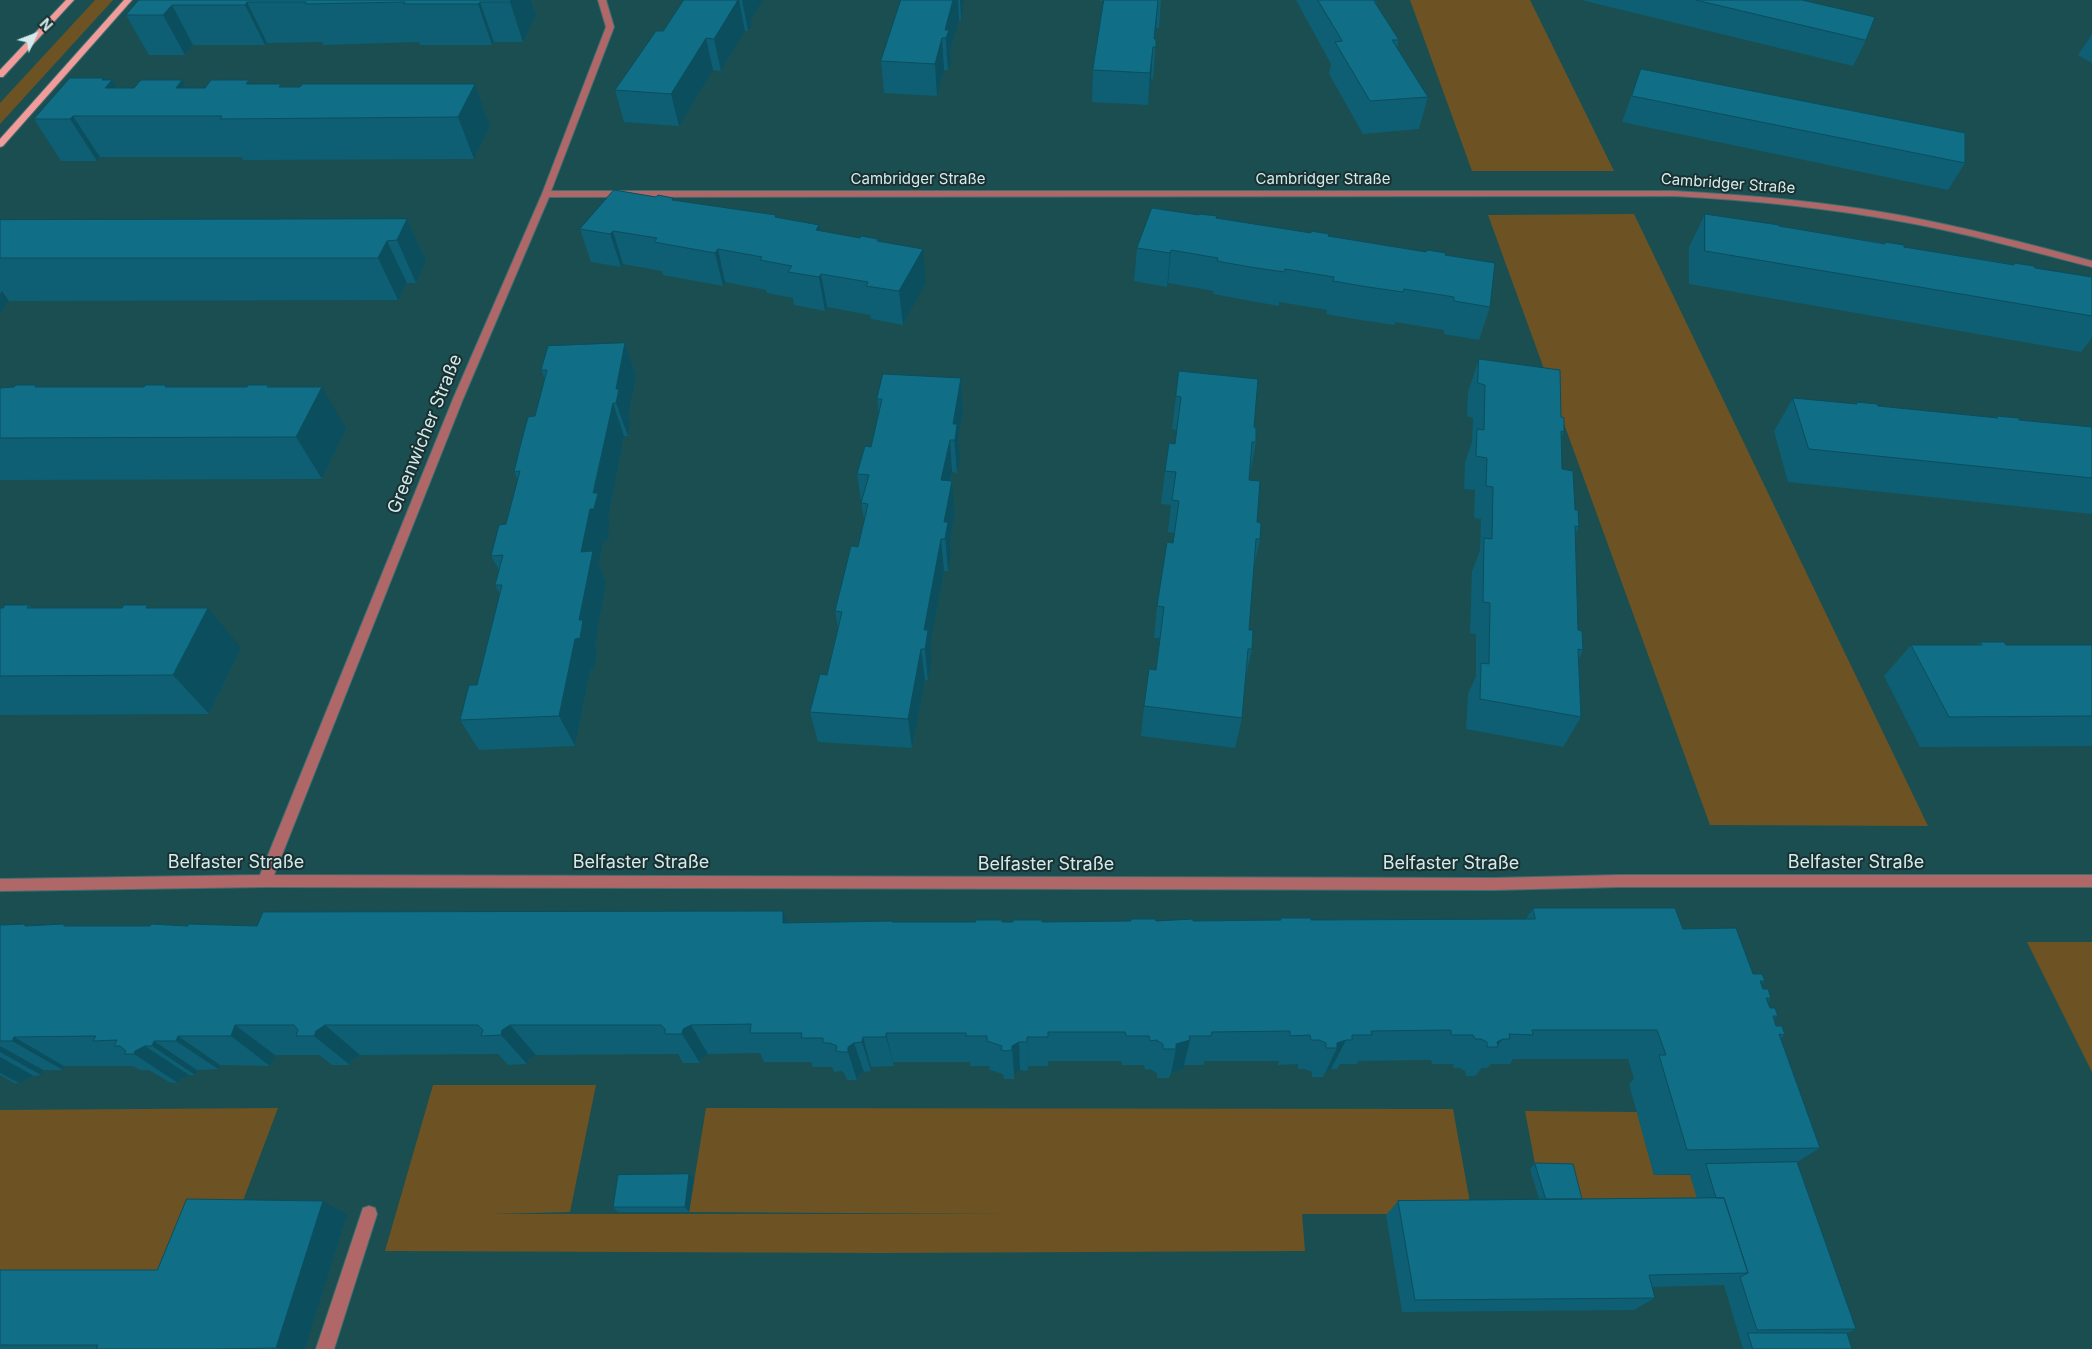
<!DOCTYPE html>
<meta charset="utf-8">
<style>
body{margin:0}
#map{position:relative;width:2092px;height:1349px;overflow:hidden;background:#1a4e51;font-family:Inter,sans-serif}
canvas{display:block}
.north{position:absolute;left:10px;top:10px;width:50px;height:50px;-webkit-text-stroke:4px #1b3031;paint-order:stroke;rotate:47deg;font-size:14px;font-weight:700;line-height:20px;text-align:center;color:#d2eced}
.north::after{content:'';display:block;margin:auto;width:18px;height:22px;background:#d2eced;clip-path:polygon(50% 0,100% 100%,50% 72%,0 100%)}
</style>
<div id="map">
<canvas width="2092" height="1349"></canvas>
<div class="north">N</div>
</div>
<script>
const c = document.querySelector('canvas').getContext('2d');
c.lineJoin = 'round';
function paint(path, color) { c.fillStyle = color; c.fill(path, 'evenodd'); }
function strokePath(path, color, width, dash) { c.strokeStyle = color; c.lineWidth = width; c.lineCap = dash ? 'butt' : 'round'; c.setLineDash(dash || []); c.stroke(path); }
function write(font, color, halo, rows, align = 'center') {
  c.font = font + ' Inter,sans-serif'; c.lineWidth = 4; c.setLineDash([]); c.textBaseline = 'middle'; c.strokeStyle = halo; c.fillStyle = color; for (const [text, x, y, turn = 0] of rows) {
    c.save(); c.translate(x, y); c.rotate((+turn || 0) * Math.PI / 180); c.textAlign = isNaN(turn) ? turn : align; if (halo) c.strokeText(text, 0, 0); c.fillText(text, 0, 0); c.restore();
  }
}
const green = new Path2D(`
 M95,0H113L0,124V103Z
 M1410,0H1530L1614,171H1472Z
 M1634,214L1928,826L1710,825L1488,215Z
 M2027,942H2092V1072Z
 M433,1085H596L570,1212L491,1214H1011L689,1212L706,1108L1453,1109L1472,1214H1302L1305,1251L880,1253L385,1251Z
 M278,1108L238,1214L187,1282L0,1283V1110Z
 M1525,1111L1637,1112L1654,1175H1690L1702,1212L1578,1213L1536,1169Z`);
const minor = new Path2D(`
 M598,0H606L614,27L551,191H1674C1751,195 1828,202 1904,216C1967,228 2030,244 2092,261V267C2029,251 1967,233 1904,222C1828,208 1751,200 1674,196L549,197L463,399L274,875L1493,878L1619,875H2092V887H1619L1493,890L265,887L0,891V879L260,875L453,399L542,194L606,27Z
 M369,1206L375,1208L377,1214L334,1349H316L363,1208Z`);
const major = new Path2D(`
 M66,0H74L3,77H0V70Z
 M124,0H132L3,146L0,147V139Z`);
const wall = new Path2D(`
 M139,0H531L536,15L523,42H494L492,45H420L419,42L323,45L322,42L267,43L265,45H193L185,55H149L126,15Z
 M684,0H763L751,20L752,24L748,31H745L721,71L713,70L679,126L624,122L615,90L663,31Z
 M901,0H964L963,5V12L961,20H959L950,51L951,62L948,70H944L937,96L884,93L881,61Z
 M1100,0H1161L1159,28H1156L1155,39H1156L1153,79H1151L1148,105L1092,102L1093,70L1104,1H1100Z
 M1296,0H1377L1376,4L1399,40L1397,48L1428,97L1419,129L1363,134L1329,74L1331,64Z
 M1581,0H1802L1866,40L1853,66Z
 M2092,34V63L2078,55Z
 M1641,69L1965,163L1948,190L1622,122Z
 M106,80H112L117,88H134L182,80L187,88H205L251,84L283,87L475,84L490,126L474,159L243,160L241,157H100L97,161H61L34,119Z
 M674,200L776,218L820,231L860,238L878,239L879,241L926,282L903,325L871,319L870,315L827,307L825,311L794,305L793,298L767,293L766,290L725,282L723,286L663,275L662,271L623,264L621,267L591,262L580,229Z
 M1705,214L1884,243L1885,242L1904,247L2013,264L2014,263L2035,268L2092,277V338L2081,352L1689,284V247Z
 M1217,218L1445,255L1490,307L1479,340L1444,334V330L1395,322V325L1360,320L1326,314L1327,310L1279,302V306L1245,300L1213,294L1214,291L1168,283L1167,287L1134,281L1137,248Z
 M407,219L426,261L416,283H407L398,300L9,301L0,313V220Z
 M625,343L636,376L628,416L630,422L628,436H624L608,518L610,525L607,541L603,542L599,564L606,583L595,645L597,651L594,669L590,670L575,746L479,750L460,720L477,685L500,594L495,585L499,570L491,556L506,524L518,480L514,472L535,416L545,379L541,370Z
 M1479,359L1561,417L1564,432L1561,440L1562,469L1575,510L1579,527L1575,535L1578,630L1583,650L1579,658L1581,717L1563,747L1466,729L1468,694L1476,676V634L1470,633L1472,571L1480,551L1481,519L1474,518L1475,490L1464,489L1465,462L1472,442L1473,418L1467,416L1468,392Z
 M1179,371L1254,427L1256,442L1249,480L1260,539L1253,571L1249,630L1252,649L1245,680L1242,718L1235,748L1141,736L1144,706L1156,670L1160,638H1154L1157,606L1173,543L1175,533L1168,532L1171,505L1161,504L1165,471L1175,444L1177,430L1172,429Z
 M961,378L963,411L958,438L960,457L957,473L952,472L951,480L952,481L955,513L950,541L951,554L948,571H944L930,647L932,661L928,680H925L912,748L818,742L810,712L827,675L838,627L835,611L858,547L864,520L857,474L871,447L879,414L877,399Z
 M269,385L270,387L346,429L322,479L0,480V388L247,387Z
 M1793,398L1854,404L1856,402L1878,406L1995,418L1996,416L2019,420L2092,427V514L1788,482L1774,431Z
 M29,605L32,608H150L241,648L209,714L0,715V608Z
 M1980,642L2006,645H2092V746L1920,747L1884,676L1911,645H1977Z
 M1533,908L1683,929L1753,974L1765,981L1761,984L1763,989L1771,998L1768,1002L1770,1008L1778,1016L1774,1019L1776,1026L1785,1035L1781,1038L1820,1148L1797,1162L1856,1329L1847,1333L1852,1349H1743L1724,1285L1652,1287L1655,1298L1634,1310L1402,1312L1386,1215L1398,1201L1539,1199L1530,1169L1535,1163L1582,1199L1697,1198L1690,1175L1691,1174L1654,1175L1629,1084L1634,1079L1628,1059H1513L1510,1064H1491L1487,1068H1482L1475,1076H1466L1465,1071L1460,1068H1454L1453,1064H1432L1431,1060L1359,1061L1357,1064H1340L1337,1069H1331L1326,1071L1323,1077H1312V1072L1305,1069H1298V1064L1278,1065L1279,1061H1205L1203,1065H1184L1183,1069L1171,1073L1169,1078H1157V1073L1150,1069L1145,1070L1144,1065H1122L1121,1061H1048V1066H1028V1071L1020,1070L1014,1074V1079H1004L1003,1074L990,1070L989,1066H970V1062H893L894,1066L871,1067V1071L864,1072L858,1075L857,1080H847L844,1073L841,1071L834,1072L832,1067H813L811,1062H764L760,1053L708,1054L701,1059L700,1063H683L678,1054L536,1055L528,1059L527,1064L508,1065L498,1054L360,1055L351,1060L350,1065H332L319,1055H275L270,1066L220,1065L218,1069L197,1070L195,1075H189L180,1079L178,1083L169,1082L149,1070H140L133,1066H64L63,1070H43L41,1075L34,1076L19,1083H14L0,1075V925L28,926L64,924L67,926H257L1002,922L1042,920V922L1130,921V919L1156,921L1279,920L1280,918L1311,920L1526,919Z
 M694,1179L689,1212H618L613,1207Z
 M347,1215L305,1349H0V1270H157Z`);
const shadedWall = new Path2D(`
 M511,0H531L536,15L523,42L510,2Z
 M738,0H739L745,31L721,71L714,39Z
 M742,0H763L751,20L752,24L748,31Z
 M953,0H958L959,20L950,51L951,62L948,70L945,30Z
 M960,0H964L963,5V12L961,20Z
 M1158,0L1156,28L1154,47V39Z
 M247,2L267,43L265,45L245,5Z
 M480,2L494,42L492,45L478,4Z
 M172,5L193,45L185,55L163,15Z
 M706,38L713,70L679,126L671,94Z
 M942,38L944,70L937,96L935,64Z
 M1153,47L1151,79L1148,105L1150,73Z
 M104,78L108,84L112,80L133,116L105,88L102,80Z
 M182,80L202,116L176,88Z
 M475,84L490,126L474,159L458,117Z
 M73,116L100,157L97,161L70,119Z
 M407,219L426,261L416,283L397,240Z
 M819,225L824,258L816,230Z
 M613,231L623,264L621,267L610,234Z
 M387,241L407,283L398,300L378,258Z
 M718,249L725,282L723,286L715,253Z
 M923,249L926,282L903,325L899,291Z
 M1171,250L1168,283L1167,287L1170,253Z
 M821,274L827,307L825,311L819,277Z
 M2,291L9,301L0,313V294Z
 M625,343L636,376L628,416L630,422L628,436L616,403V389Z
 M961,378L963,411L958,438L960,457L957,473L953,424Z
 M322,387L346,429L322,479L296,437Z
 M613,403L624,436L608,518L610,525L607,541L603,542L599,564L606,583L595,645L597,651L594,669L590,670L575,746L559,716L579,620L581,552Z
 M950,440L952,472L944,512L941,480Z
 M952,481L955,513L950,541L951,554L948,571L944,522Z
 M941,539L944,571L930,647L932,661L928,680L925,649L924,630Z
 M208,608L241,648L209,714L173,675Z
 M921,649L925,680L912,748L908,719Z
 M783,911L795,944L783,923Z
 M235,1025L275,1055L270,1066L231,1036Z
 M325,1025L360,1055L351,1060L350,1065L314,1036L316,1031Z
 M510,1025L536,1055L528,1059L527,1064L501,1035L502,1030Z
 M691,1025L708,1054L701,1059L700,1063L682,1034L683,1029Z
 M886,1033L893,1062L894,1066L886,1037Z
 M178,1036L220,1065L218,1069L176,1041Z
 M14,1037L64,1066L63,1070L12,1041Z
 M863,1037L871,1067V1071L862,1042Z
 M1027,1037L1028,1066V1071L1027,1042Z
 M1503,1039L1496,1047L1497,1042Z
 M1190,1040L1183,1069L1171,1073L1176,1049V1044Z
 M1346,1040L1331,1069L1326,1071L1337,1048V1043Z
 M154,1041L197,1070L195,1075L152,1046Z
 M1019,1042L1020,1070L1014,1074L1012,1046Z
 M854,1043L864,1072L858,1075L857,1080L848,1052V1047Z
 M0,1046L43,1070L41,1075L0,1052Z
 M145,1046L189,1075L180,1079L178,1083L134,1054L135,1051Z
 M0,1057L34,1076L19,1083L0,1073Z
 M689,1174L694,1179L689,1212L685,1207Z
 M323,1201L347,1215L305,1349H279L276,1348Z`);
const building = new Path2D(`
 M139,0H511L510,2H480L478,4H404L405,2L305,4L306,2H247L245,5H172L163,15H126Z
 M684,0H738L714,39L706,38L671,94L615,90L656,31H663Z
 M901,0H953L945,30H949L946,38H942L935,64L881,61Z
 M1104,0H1158L1154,39H1156V47H1153L1150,73L1093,70Z
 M1318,0H1377L1374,1L1399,40H1392L1428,97L1370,101L1335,42L1342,41Z
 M1696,0H1802L1875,17L1866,40Z
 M1641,69L1965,133V163L1632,96Z
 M70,78H104L102,80H112L105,88H134L141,80H182L176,88H205L211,80H249L246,84H281L279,87H300L302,84H475L458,117L220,119L222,116H73L70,119H34Z
 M614,190L656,197L658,195L673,198L672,200L776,215L775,217L819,225L816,230L860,238L861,236L878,239L877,241L923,249L899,291L866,286L868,282L821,274L819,277L788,272L792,266L760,260L762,257L718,249L715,253L654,242L657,238L613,231L610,234L580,229Z
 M1152,208L1199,215V214L1217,216L1216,218L1311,233V231L1329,234L1328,236L1426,252L1427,250L1446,253L1445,255L1495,263L1490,307L1454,301V297L1404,289L1403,292L1368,287L1333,281L1334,277L1285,269L1284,272L1250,267L1217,261L1218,258L1171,250L1170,253L1137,248Z
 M1705,214L1779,225V226L1885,244V242L1904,245V247L2014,265V263L2034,266L2035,268L2092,277V316L1705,251Z
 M407,219L397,240L387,241L378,258H0V220Z
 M625,343L616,389H619L616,403H613L593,493H598L594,509H590L581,552L593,551L579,620H583L580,638L575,639L559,716L460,720L469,685H477L502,585H495L503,555L491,556L499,525L506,524L520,471L514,472L521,443L528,417L535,416L547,370H541L548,346Z
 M1479,359L1560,370L1561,417L1564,418V432L1561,431L1562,469L1573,471L1575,510H1578L1579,527L1575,526L1578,630L1582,631L1583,650L1578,649L1581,717L1480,699L1481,663L1489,664L1490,603L1483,602L1484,538L1492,539L1493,487L1486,486L1487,458L1476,456L1477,429L1484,430L1485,385L1478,383Z
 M1179,371L1258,379L1254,427L1256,428V442H1252L1249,480L1260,481L1257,522L1261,523L1260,539H1256L1249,630H1253L1252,649H1248L1242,718L1144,706L1149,669L1156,670L1164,607L1157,606L1167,542L1173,543L1179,501L1172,500L1176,472L1165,471L1169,443L1175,444L1181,397L1176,396Z
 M883,374L961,378L953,424H957L955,440H950L941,480L952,481L944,522H948L945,539H941L924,630H928L925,649H921L908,719L810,712L820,674L827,675L842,612L835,611L851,546L858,547L868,504L861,503L869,475L857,474L865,446L871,447L882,399H877Z
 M16,385H36L35,387H144L146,385H166L165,387H247L248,385H269L267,387H322L296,437L0,438V388L14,387Z
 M1793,398L1857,404L1856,402L1877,404L1878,406L1998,418L1996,416L2019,418V420L2092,427V478L1809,449Z
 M5,605H29L27,608H122L124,605H147L146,608H208L173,675L0,676V608H3Z
 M1980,642H2004L2006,645H2092V716L1949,717L1911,645H1982Z
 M1533,908H1675L1683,929L1736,928L1753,974H1762L1765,981H1760L1763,989H1768L1771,998H1766L1770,1008H1775L1778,1016H1773L1776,1026H1782L1785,1035L1779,1034L1820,1148L1687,1150L1659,1055H1666L1657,1030H1532L1533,1035L1509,1034L1510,1039H1503L1497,1042L1498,1047H1487V1042L1481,1039H1475L1473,1035H1451V1030L1371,1031L1372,1035H1352V1040H1346L1337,1043V1048H1326V1043L1319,1040H1311L1310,1035L1290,1036V1031L1212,1032L1211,1036H1189L1190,1040L1176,1044V1049H1163V1044L1156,1040L1150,1041L1149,1036H1126L1125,1032H1048V1037H1027V1042H1019L1012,1046V1050L1006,1051L1001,1050L1002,1046L987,1041V1036H966V1033H886V1037H863L862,1042L854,1043L848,1047V1052H841L836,1051L837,1046L830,1043H823V1038H801L802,1033H750L751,1024L691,1025L683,1029L682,1034H665V1029L661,1025H510L502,1030L501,1035L481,1036L483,1030L478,1025H325L316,1031L314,1036H296L298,1030L294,1025H235L231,1036H178L176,1041H154L152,1046H145L135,1051L134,1054H124L126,1051L120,1046H114L117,1040L93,1041L96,1036L14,1037L12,1041H0V925L25,924V926L64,924V926H150L151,924L188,926V924L257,926L263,912L783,911V923L892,921V922H976L975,920H1002V922H1013V920H1042V922L1131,921L1130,919H1155L1156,921L1193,919V921L1281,920L1280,918H1311V920L1535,919Z
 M1797,1162L1856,1329L1757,1330L1740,1277L1748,1273L1724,1198H1716L1706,1164Z
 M1535,1163L1573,1164L1582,1199H1546Z
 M689,1174L685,1207H613L618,1175Z
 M1724,1198L1748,1273L1649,1275L1655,1298L1415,1300L1398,1201Z
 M187,1199L323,1201L276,1348L216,1349H96L98,1345H0V1270H157Z
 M1748,1333H1847L1852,1349H1753Z`);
const farStreetnames = [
 ["Cambridger Straße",918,179],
 ["Cambridger Straße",1323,179],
 ["Cambridger Straße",1728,184,4]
];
const streetNames = [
 ["Greenwicher Straße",425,434,-68],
 ["Belfaster Straße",236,863],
 ["Belfaster Straße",641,863],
 ["Belfaster Straße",1856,863],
 ["Belfaster Straße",1451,864],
 ["Belfaster Straße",1046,865]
];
paint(green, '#6d5323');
strokePath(minor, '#3f6e70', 2);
strokePath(major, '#3f6e70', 2);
paint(minor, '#af6768');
paint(major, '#f19b9a');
paint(wall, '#0e5f73');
paint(shadedWall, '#0b4e5e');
paint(building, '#106f86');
strokePath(building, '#0b4e5e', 1);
write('15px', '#d2eced', '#1b3031', farStreetnames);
write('18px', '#d2eced', '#1b3031', streetNames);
</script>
